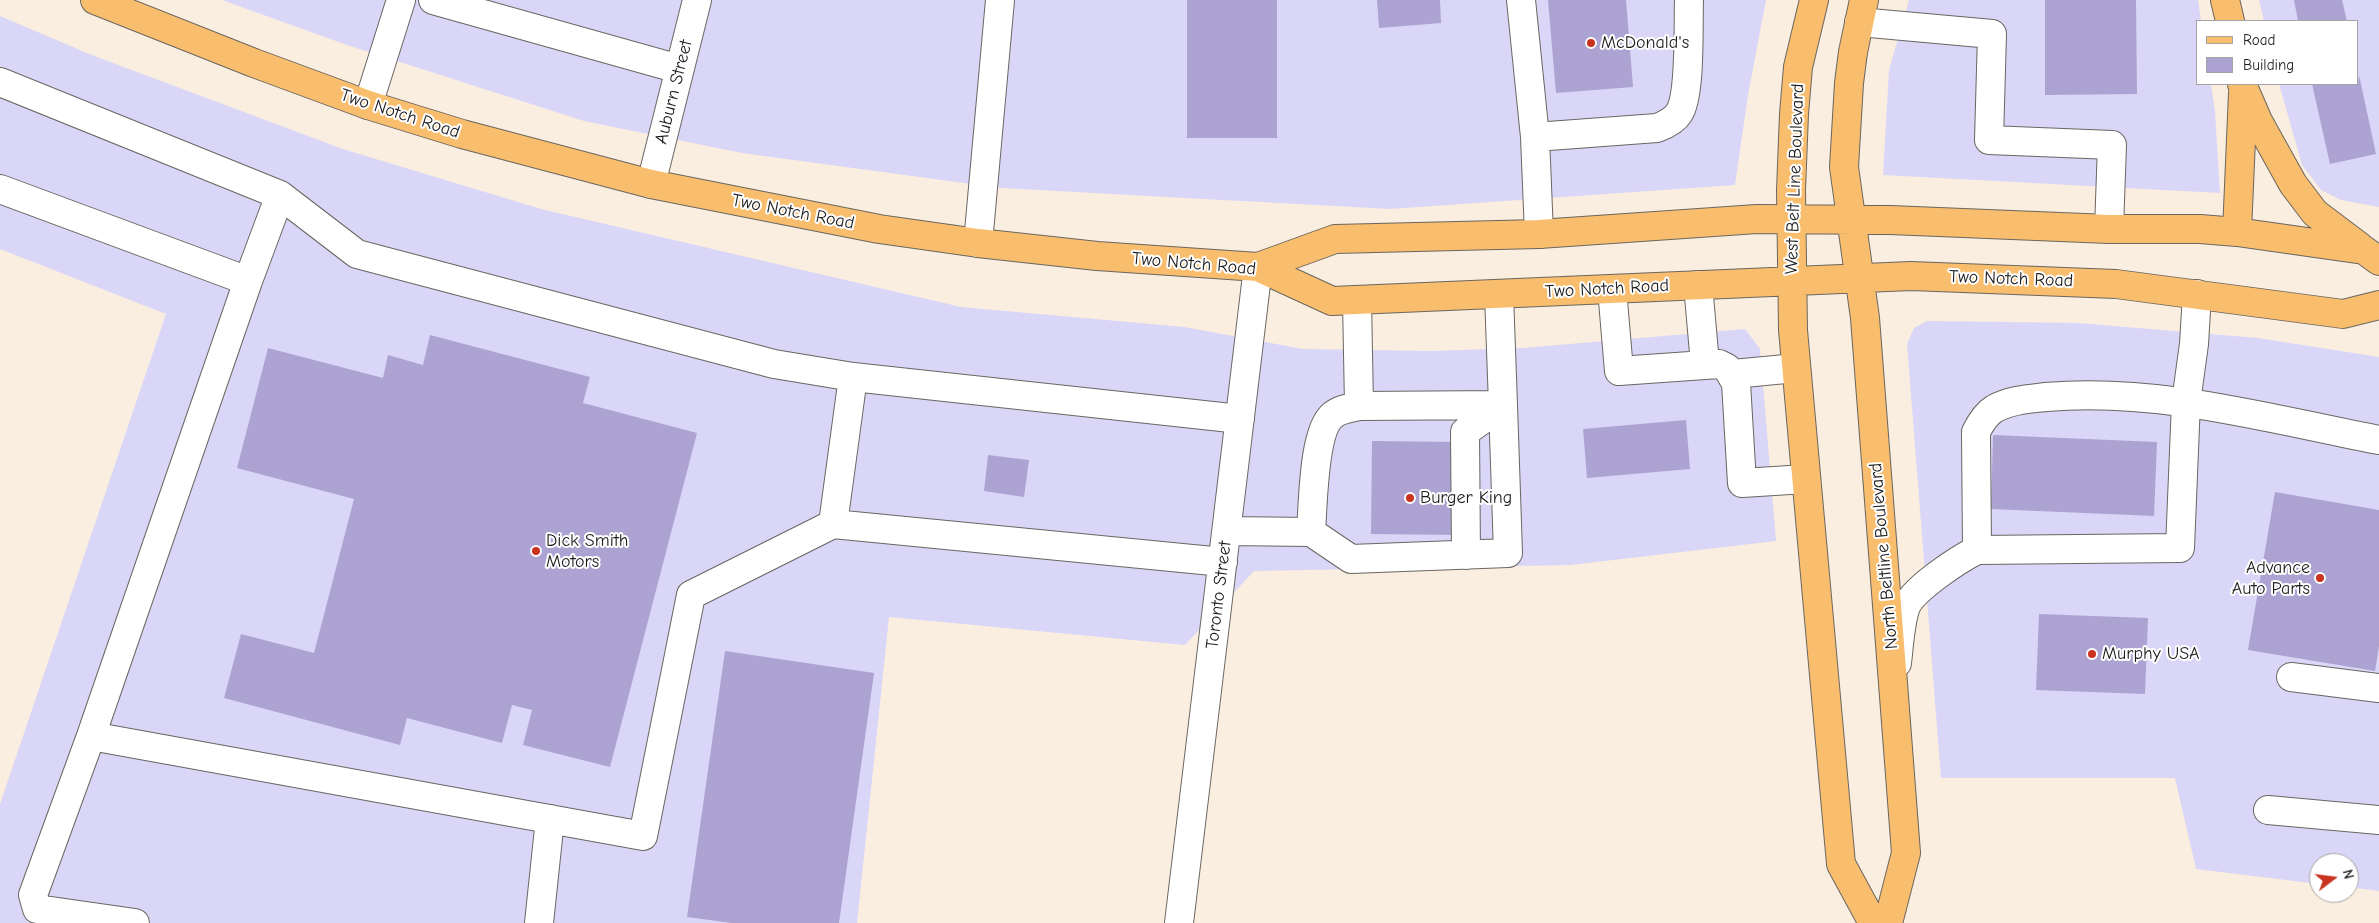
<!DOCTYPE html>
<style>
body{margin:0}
#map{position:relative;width:2379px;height:923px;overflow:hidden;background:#faeee0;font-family:"Comic Neue",sans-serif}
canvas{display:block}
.legend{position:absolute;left:2196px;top:20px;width:162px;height:65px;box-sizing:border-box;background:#fff;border:1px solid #a4a4a4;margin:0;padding:6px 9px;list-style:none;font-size:15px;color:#1c1c1c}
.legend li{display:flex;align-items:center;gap:10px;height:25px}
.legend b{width:25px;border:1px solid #a4a4a4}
.north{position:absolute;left:2309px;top:853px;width:50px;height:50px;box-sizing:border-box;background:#fff;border:1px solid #a4a4a4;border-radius:50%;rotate:75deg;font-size:14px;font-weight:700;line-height:20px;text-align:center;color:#1c1c1c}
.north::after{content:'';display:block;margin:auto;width:18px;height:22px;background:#c8321e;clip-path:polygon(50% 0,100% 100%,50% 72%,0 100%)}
</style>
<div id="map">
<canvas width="2379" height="923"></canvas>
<ul class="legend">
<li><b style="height:6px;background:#f9be6d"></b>Road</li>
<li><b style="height:14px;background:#ada3d2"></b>Building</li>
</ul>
<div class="north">N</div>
</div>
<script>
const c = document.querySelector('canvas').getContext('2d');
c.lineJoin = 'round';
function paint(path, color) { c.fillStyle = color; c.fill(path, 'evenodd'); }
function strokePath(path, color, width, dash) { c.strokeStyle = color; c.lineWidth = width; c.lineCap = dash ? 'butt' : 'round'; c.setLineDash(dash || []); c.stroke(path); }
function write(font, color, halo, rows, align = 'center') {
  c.font = font + ' "Comic Neue",sans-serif'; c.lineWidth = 4; c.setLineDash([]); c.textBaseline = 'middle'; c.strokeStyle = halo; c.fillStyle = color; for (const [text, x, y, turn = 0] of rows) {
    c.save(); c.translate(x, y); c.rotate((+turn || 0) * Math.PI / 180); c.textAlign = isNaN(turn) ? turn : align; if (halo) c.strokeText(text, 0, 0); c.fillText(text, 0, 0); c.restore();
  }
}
const built = new Path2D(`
 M222,0H1766L1748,95L1735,185L1390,209L1001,188L742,153L584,121L347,45Z
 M1909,0H2198L2201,21H2198V84H2211L2215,112L2220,193L1883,175L1889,70Z
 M2259,0H2379V207L2341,200L2321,190L2302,165L2279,84H2358V21H2264Z
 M0,16L94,56L343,149L541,209L961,307L1184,327L1303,349L1431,351L1523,348L1745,329L1760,349L1776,541L1570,565L1254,571L1185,645L889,617L857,923H0V804L166,314L0,249Z
 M1927,321L2078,323L2258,338L2379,357V891L2349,887V863H2319V884L2196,869L2175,778H1941L1907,344L1914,328Z`);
const building = new Path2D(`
 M1187,0H1277V138H1187Z
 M1377,0H1440L1441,23L1379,28Z
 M1548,0H1626L1633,87L1556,93Z
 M2045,0H2136L2137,94L2045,95Z
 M2294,0H2342L2347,21H2298Z
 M2359,75L2376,154L2330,164L2312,84H2358Z
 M430,335L590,377L583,403L697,433L610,767L523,745L532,710L512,705L502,743L407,718L400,745L224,698L241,634L314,653L354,499L237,468L268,348L383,378L388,355L423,365Z
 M1686,420L1690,469L1587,478L1583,429Z
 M1993,435L2157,442L2154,516L1991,509Z
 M1372,441L1460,442L1459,535L1371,534Z
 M988,455L1029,460L1024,497L984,491Z
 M2275,492L2379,510V646L2375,671L2248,650Z
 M2039,614L2148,618L2145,694L2036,690Z
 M725,651L874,673L839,923H732L687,917Z`);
const minor = new Path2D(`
 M433,0L679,69
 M1521,0L1535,137L1539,234
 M1859,22L1992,34L1989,140L2112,145L2109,229
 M0,82L280,195L357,254L774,364L853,377L1240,419
 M368,105L401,0
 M1535,137L1657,128C1665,125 1674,121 1679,113C1691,95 1688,24 1689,0
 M651,184L697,0
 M0,189L248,281
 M280,195L248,281L91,736L643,836L691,595L833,524L853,377
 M978,243L1000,0
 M1698,285L1705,364
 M1612,289L1619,371L1719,364L1727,368L1736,383L1742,483L1806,479
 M2197,294L2194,344L2186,402L2180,548L1977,550L1976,432C1980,424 1986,414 1994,409C2010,400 2028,399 2046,397C2157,387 2270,419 2379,440
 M1357,300L1359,406L1503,405L1499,294
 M1733,374L1796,368
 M833,524L1223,562
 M1228,531L1311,532C1313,507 1313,430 1333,415C1340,409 1350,408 1359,406
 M1311,532L1351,559L1508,553L1503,405
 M1466,555L1465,432L1503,405
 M1897,663C1899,646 1900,626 1905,609C1911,590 1959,559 1977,550
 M2291,677L2379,688
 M91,736L33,895L37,909L135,923
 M2268,810L2379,820
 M539,923L550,819
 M1179,923L1258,267`);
const major = new Path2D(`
 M95,0L254,63L368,105L462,134L651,184L879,229L978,243L1097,256L1258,267L1332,301L1911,276L2116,284L2343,314L2379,305
 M1814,0L1798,67L1794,114L1791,190L1793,330L1841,864L1873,923
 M1864,0L1853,52L1849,83L1844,167L1865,318L1906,853L1888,923
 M2225,0L2230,21
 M2242,84L2258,121L2293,184L2315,213L2360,247
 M2237,232L2243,93
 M1258,267L1335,239L1539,234L1757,219L1890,220L2109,229H2200L2237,232L2364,250L2379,261`);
const markers = [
 [1591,43,5,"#c8321e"],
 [1410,498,5,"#c8321e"],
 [536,551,5,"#c8321e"],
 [2320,578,5,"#c8321e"],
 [2092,654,5,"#c8321e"]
];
const poiNames = [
 ["McDonald's",1601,43],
 ["Burger King",1420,498],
 ["Dick Smith",546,541],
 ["Motors",546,562],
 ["Advance",2310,568,"right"],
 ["Auto Parts",2310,589,"right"],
 ["Murphy USA",2102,654]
];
const streetNames = [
 ["Auburn Street",674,92,-76],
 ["Two Notch Road",400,114,18],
 ["West Belt Line Boulevard",1795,179,-88],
 ["Two Notch Road",793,212,11],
 ["Two Notch Road",1194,264,5],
 ["Two Notch Road",2011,279,2],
 ["Two Notch Road",1607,289,-3],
 ["North Beltline Boulevard",1884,556,-95],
 ["Toronto Street",1219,595,-83]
];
paint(built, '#d9d6f7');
paint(building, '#ada3d2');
strokePath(minor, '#6a6661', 30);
strokePath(major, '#6a6661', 30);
strokePath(minor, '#fff', 28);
strokePath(major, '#f9be6d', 28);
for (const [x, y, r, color] of markers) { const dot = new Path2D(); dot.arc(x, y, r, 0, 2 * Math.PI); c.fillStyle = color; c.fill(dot); strokePath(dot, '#fff', 2); }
write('18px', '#1c1c1c', '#fff', poiNames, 'left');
write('18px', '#1c1c1c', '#fff', streetNames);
</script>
